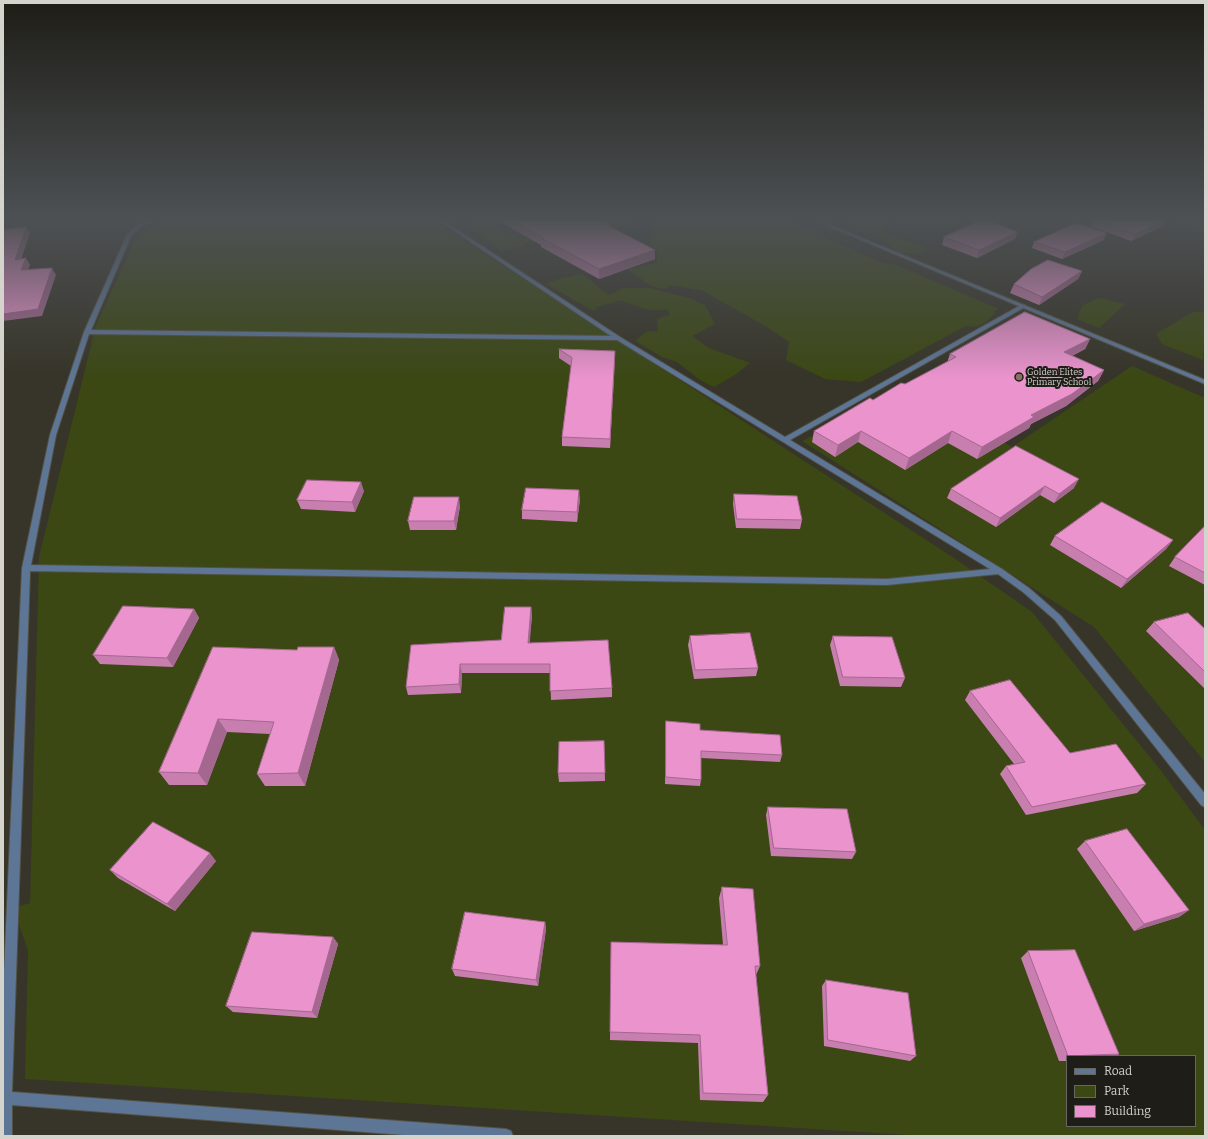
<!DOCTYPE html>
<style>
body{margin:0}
#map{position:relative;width:1208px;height:1139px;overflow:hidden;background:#373529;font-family:Bitter,serif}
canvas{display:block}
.frame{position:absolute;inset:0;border:4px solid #d4d3cc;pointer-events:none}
.legend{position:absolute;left:1066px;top:1055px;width:130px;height:72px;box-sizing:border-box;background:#1e1d17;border:1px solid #67665f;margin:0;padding:5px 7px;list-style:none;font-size:12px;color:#d4d3cc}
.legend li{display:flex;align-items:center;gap:8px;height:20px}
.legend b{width:20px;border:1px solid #67665f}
</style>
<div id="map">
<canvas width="1208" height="1139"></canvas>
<div class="frame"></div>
<ul class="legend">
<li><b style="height:5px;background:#5e7696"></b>Road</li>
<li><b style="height:11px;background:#3b4814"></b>Park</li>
<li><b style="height:11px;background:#ea93cd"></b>Building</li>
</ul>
</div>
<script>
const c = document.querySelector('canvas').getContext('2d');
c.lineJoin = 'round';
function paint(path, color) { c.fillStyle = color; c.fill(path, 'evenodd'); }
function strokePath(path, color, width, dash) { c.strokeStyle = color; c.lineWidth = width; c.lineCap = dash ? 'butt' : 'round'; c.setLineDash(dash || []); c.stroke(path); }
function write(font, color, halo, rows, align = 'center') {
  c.font = font + ' Bitter,serif'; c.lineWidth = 4; c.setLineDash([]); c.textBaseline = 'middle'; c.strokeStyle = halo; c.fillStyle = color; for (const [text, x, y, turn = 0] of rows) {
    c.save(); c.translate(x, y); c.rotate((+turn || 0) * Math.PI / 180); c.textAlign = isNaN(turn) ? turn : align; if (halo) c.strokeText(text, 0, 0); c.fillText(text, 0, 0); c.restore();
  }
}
const green = new Path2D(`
 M171,219H431L954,558L1032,612L1162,772L1205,830V1136H924L25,1079L28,950L13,908L30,903L39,557L96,325L138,234ZM1067,1056H1195V1126H1067Z
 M475,219H506L498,228L516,236L533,239L521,247L500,251L480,234L470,227Z
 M591,219H638L636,223L608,226Z
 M655,219H785L882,263L896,265L999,309L993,312L995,313C987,322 979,329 966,326L861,382L825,379L786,360L789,342L767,327L701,290L669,285L665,289L651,286L627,269L657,263L658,252L649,245Z
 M837,219H956L959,220L953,226L889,223L882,226L885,233L929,249L919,253H897L887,241Z
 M1169,219H1198L1205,221V234L1188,228Z
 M582,274C593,281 599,290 610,295L623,288H649L689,298L705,305L715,324L692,336L709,348L750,363L735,375L714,387L700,380L677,362L662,357L635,341L646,332L658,331L657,319L670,315L667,309L655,310L645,309L621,300L597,307L594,311L546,284L559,279Z
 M1098,298L1125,304L1099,328L1077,319L1082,306Z
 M1193,312H1205L1203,360L1162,344L1156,334Z
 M1132,366L1205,398V762L1094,627L802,441L903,389L1012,447Z`);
const minor = new Path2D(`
 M152,219H157L142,226L131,236L91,330L611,336L436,219H441L620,337L785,437L1021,305H1025V307L790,440L1002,569L1029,588L1061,616L1205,794V807L1201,805L1055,620L1023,592L998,574L887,585L30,571L12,1092L506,1129L511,1131L513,1136H417L12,1105V1136H3V994L22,568L50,435L84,332L127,235L138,224ZM89,334L617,340L990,569L887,579L31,565L56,435Z`);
const tertiary = new Path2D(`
 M811,219H816L1205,380V384Z`);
const wall = new Path2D(`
 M504,219H599L610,224V226L655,259L599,279L541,247V245L504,224Z
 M1093,220L1163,226L1131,241L1090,226Z
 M944,237L1015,239L977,258L942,245Z
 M1104,240L1062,259L1032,248L1034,242Z
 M1082,271L1078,279L1039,305L1010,293L1014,284Z
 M1090,339L1085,349L1072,356L1104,370L1098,381L1066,406L1031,424L1029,428L977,459L948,443L905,470L858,442L835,457L812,442L814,431L947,363L950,354Z
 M559,349L615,351L610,448L562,446V437L571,366L559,358Z
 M1016,446L1074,488L1054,503L1040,495L996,527L947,498L951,489Z
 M364,491L355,512L301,509L297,500Z
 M734,494L802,520L800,529L736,528L733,504Z
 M580,499L577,522L522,519V510Z
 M460,506L456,530H410L408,521Z
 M1205,526V585L1169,566L1175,557Z
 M1055,536L1173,540L1166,549L1121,588L1050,545Z
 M531,607L532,616L529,643L612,688V697L551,700L550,673H462L461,693L408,695L406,687L501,640Z
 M194,609L199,618L173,667L100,664L93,655Z
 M1154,622L1205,629V689L1146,631Z
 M690,636L758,668L756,676L694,679L688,645Z
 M833,636L905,678L901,687L840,686L830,645Z
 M334,647L339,660L305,786H265L257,774L270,734L227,732L207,785H169L159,772L297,650Z
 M970,691L1070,753L1146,784L1137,793L1026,815L1000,774L1006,766L1014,764L965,700Z
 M666,721L700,730L782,755L780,762L701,758V780L700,786L665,784L666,729Z
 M604,741L605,781L559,782L558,773Z
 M768,807L856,852L852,859L771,856L766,815Z
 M1085,841L1189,910L1179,917L1134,931L1077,849Z
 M216,861L175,911L118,878L110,870Z
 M722,887L760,966L756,975L768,1095L763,1102L700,1100L698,1043L610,1040L611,942L723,945L719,898Z
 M545,922L546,929L538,986L455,976L452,969Z
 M333,937L338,944L317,1018L233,1012L226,1006Z
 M1028,951L1119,1054L1116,1056H1067V1061H1059L1021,958Z
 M826,980L916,1056L910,1061L824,1046L822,986Z`);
const shadedWall = new Path2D(`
 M454,219H463L454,221Z
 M1167,220L1163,226L1131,241L1135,234Z
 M26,227L30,233L19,266L15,260Z
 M1018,232L1015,239L977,258L979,250Z
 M1107,233L1104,240L1062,259L1065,252Z
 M655,250V259L599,279V269Z
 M26,258L30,265L25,277L21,270Z
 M52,268L56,275L42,316L3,321V314Z
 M1082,271L1078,279L1039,305L1042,297Z
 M1090,339L1085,349L1059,363L1064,352Z
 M615,351V360L610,448V439Z
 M1104,370L1098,381L1066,406L1031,424L1029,428L977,459L982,447L1031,415Z
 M861,431L858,442L835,457L838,445Z
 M952,431L948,443L905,470L909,458Z
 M1079,479L1074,488L1054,503L1059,494Z
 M361,482L364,491L355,512L352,502Z
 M1045,486L1040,495L996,527L1000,518Z
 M579,490L580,499L577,522V512Z
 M459,497L460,506L456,530L454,521Z
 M1173,540L1166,549L1121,588L1127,579Z
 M531,607L532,616L529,652L528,643Z
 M194,609L199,618L173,667L167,658Z
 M334,647L339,660L305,786L298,773Z
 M460,664L462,673L461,693L459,684Z
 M218,719L227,732L207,785L198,773Z
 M210,853L216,861L175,911L167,904Z
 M1189,910L1179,917L1134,931L1144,924Z
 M545,922L546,929L538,986L536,980Z
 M333,937L338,944L317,1018L312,1012Z`);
const building = new Path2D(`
 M509,219H599L610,224L607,225L655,250L599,269L541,238H543Z
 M984,219L1018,232L979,250L944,237Z
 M1096,219H1164L1167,220L1135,234L1093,220Z
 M1076,223L1107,233L1065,252L1034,242Z
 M26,227L15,260L26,258L21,270L52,268L38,309L3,314V230Z
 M1048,260L1082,271L1042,297L1014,284L1031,269Z
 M1025,312L1090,339L1064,352L1104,370L1072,394L1031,415L1034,417L982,447L952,431L909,458L861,431L838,445L814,431L870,398L873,400L901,383L905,384L956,357L950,354Z
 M559,349L615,351L610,439L562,437L572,358Z
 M1016,446L1079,479L1059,494L1045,486L1000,518L951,489Z
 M307,480L361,482L352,502L297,500Z
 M526,488L579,490L577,512L522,510Z
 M734,494L797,496L802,520L737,519Z
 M414,497H459L454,521H408Z
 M1102,502L1173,540L1127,579L1055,536Z
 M1205,526V573L1175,557Z
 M123,606L194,609L167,658L93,655Z
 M505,607H531L528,643L608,640L612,688L550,691V664H460L459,684L406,687L411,645L501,640Z
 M1188,613L1205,629V672L1154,622Z
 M750,633L758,668L695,670L690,636Z
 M833,636L892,637L905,678L843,677Z
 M213,647L297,650L298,647H334L298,773L257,774L274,722L218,719L198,773L159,772Z
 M1010,680L1070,753L1116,744L1146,784L1032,807L1006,766L1025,762L970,691Z
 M666,721L700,724V730L780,735L782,755L701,751V780L666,777Z
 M604,741L605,773H558L559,742Z
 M768,807L847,809L856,852L774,848Z
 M153,822L210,853L167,904L110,870Z
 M1127,829L1189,910L1144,924L1085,841Z
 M722,887L753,889L760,966H755L768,1095L703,1093L700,1035L610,1032L611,942L727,945Z
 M465,912L545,922L536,980L452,969Z
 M252,932L333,937L312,1012L226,1006Z
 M1075,950L1119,1054L1068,1056L1028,951Z
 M826,980L908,993L916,1056L828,1040Z`);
const markers = [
 [1019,377,4,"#8d6e63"]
];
const farPoinames = [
 ["Golden Elites",1027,372],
 ["Primary School",1027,382]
];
paint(green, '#3b4814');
strokePath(minor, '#535146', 2);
strokePath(tertiary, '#535146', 2);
paint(minor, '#5e7696');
paint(tertiary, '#5e7696');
paint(wall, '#c97eb0');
paint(shadedWall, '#a46790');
paint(building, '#ea93cd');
strokePath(building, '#a46790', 1);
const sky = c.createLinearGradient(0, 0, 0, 378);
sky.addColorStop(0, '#1e1d17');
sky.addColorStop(0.58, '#4d5154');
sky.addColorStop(1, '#4d515400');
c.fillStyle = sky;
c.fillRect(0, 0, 1208, 378);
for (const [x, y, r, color] of markers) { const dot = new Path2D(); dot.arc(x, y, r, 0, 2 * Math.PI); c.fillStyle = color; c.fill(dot); strokePath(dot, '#1e1d17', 1.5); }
write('9px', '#d4d3cc', '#1e1d17', farPoinames, 'left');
</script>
